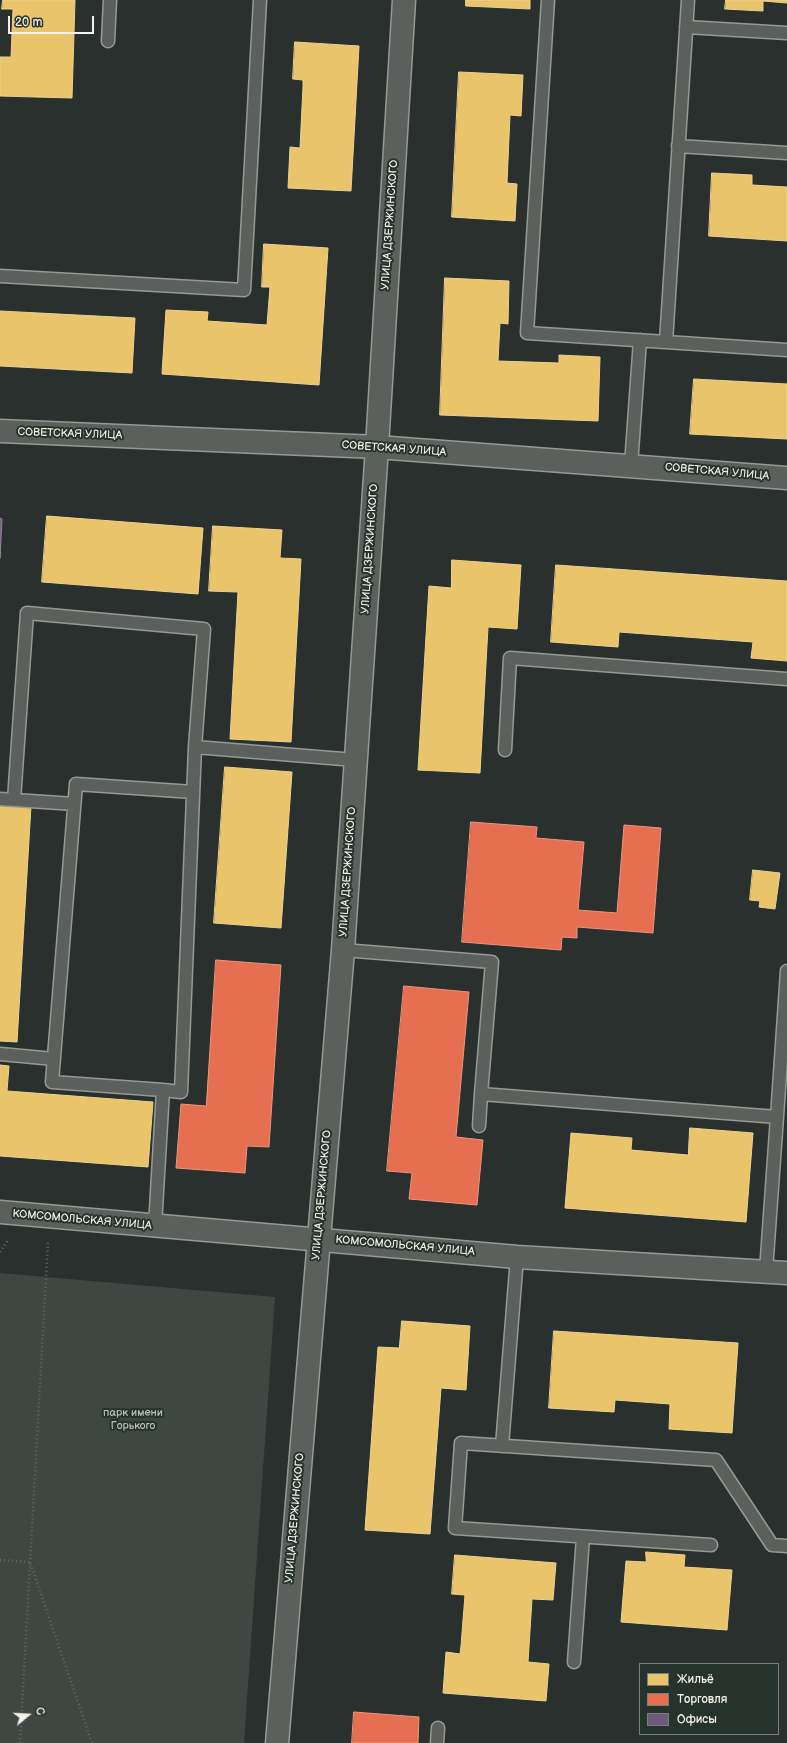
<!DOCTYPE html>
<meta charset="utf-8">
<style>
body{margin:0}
#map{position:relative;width:787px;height:1743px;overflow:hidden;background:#29302d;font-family:"Balsamiq Sans",sans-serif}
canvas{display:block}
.legend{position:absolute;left:639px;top:1663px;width:140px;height:72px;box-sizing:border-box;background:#26332d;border:1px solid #787f78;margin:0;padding:5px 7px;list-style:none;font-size:12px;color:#f4f1e8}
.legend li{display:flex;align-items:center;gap:8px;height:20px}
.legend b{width:20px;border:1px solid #787f78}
.north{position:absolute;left:8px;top:1695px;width:40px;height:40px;-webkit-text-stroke:3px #26332d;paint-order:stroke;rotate:72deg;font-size:11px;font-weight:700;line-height:16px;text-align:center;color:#f4f1e8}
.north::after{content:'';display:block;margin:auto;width:14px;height:18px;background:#f4f1e8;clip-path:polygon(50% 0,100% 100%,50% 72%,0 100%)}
.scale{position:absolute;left:8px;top:16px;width:86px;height:18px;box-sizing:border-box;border:2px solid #f4f1e8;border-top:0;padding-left:5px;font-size:12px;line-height:14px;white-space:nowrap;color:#f4f1e8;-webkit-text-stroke:3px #26332d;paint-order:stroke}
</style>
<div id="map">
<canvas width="787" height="1743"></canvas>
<ul class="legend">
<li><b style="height:11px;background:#e9c46a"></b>Жильё</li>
<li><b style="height:11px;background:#e76f51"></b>Торговля</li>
<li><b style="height:11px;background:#6d597a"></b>Офисы</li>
</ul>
<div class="north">С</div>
<div class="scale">20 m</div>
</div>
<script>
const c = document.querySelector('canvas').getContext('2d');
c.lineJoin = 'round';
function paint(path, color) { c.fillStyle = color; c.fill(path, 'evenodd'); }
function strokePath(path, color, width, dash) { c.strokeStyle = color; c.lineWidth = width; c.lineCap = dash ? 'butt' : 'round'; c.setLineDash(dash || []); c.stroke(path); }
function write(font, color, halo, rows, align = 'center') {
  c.font = font + ' "Balsamiq Sans",sans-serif'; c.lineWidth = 4; c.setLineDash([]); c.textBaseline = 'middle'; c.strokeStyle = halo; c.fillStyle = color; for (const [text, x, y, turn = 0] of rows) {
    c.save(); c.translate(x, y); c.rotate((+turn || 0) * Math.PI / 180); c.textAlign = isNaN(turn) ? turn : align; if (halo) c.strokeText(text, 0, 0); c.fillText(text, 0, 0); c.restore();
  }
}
const green = new Path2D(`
 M0,1273L275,1297L244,1743H0Z`);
const homes = new Path2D(`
 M3,0H75L72,98L0,96V57H11L13,9H2Z
 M466,0H530V9L466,6Z
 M726,0H787V3L763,1V11L725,9Z
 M295,42L359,46L351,191L288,188L290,147L300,148L303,87V80L293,79Z
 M459,72L523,75L521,116L510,115L507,183L517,184L515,221L452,217Z
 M712,173L752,175V185L787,187V241L709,236Z
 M264,244L328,248L319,385L162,374L166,310L208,312L207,321L267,325L270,287H262Z
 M445,278L509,281L508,324L500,323L498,361L559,363V355L600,357L598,421L440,415Z
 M0,311L135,318L132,373L0,366Z
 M694,379L787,384V439L690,434Z
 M47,516L203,528L198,594L42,582Z
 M213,526L282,530L280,558L301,559L291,742L230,739L238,592L209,591Z
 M452,560L521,565L517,629L488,627L480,773L418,770L429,586L451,588Z
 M556,565L787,581V661L751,658L753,642L619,632L618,647L551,642Z
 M225,767L292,772L281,928L214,923Z
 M0,804L31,806L17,1042L0,1041Z
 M753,870L780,873L775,909L759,907L760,901L750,900Z
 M0,1065L9,1066L7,1091L153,1102L148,1167L0,1156Z
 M690,1128L753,1133L746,1222L565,1208L571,1133L632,1138L631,1150L688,1155Z
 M402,1321L470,1326L466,1390L441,1388L430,1534L365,1530L378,1347L399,1348Z
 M554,1331L738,1343L732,1433L669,1429L670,1404L615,1400L614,1412L549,1408Z
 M646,1552L685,1555L684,1567L732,1570L727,1630L621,1622L626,1561L646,1562Z
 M455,1555L556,1563L553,1600L532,1599L528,1662L549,1664L546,1701L443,1693L446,1652L460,1654L461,1646L465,1595L452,1594Z`);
const shops = new Path2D(`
 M471,822L537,827L536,838L584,842L578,910L617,913L624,825L661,828L653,933L577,927V938L562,937L561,950L462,942Z
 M216,960L281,965L269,1147L247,1146L245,1173L176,1168L181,1104L206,1106Z
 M404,986L469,992L456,1137L483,1140L477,1205L409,1199L412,1173L387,1171Z
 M354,1712L419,1717L418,1743H352Z`);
const offices = new Path2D(`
 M0,518L2,519L0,558Z`);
const path = new Path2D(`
 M0,1252L9,1239
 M0,1560L30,1562L92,1743
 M20,1743L48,1242`);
const service = new Path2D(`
 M548,0L527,333L666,342L688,0
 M686,27L787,33
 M108,41L110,0
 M678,146L787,153
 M0,276L244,290L260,0
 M666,342L787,350
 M631,465L640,340
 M505,750L510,658L787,679
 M0,799L74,804
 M14,800L27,613L204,629L195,747L355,760
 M343,950L492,962L481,1094L777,1117L766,1271
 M0,1054L54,1059
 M163,1090L181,1092L195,747
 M777,1117L787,971
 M479,1126L481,1094
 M155,1226L163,1090L52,1082L76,784L193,792
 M502,1446L517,1257
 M711,1545L455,1528L461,1443L716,1460L772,1545L787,1546
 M574,1662L583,1537
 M437,1743L438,1728`);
const minor = new Path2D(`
 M0,1212L517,1257L787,1273`);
const tertiary = new Path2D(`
 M0,431L377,447L787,478
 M277,1743L343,950L377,447L404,0`);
const streetNames = [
 ["УЛИЦА ДЗЕРЖИНСКОГО",390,225,-86],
 ["СОВЕТСКАЯ УЛИЦА",70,434,2],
 ["СОВЕТСКАЯ УЛИЦА",394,449,4],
 ["СОВЕТСКАЯ УЛИЦА",717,472,5],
 ["УЛИЦА ДЗЕРЖИНСКОГО",370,549,-86],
 ["УЛИЦА ДЗЕРЖИНСКОГО",348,872,-86],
 ["УЛИЦА ДЗЕРЖИНСКОГО",322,1195,-85],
 ["КОМСОМОЛЬСКАЯ УЛИЦА",82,1220,5],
 ["КОМСОМОЛЬСКАЯ УЛИЦА",405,1246,5],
 ["УЛИЦА ДЗЕРЖИНСКОГО",295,1518,-85]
];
const parkNames = [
 ["парк имени",133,1413],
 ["Горького",133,1426]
];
paint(green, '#3e4742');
paint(homes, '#e9c46a');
strokePath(homes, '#ecd290', 1);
paint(shops, '#e76f51');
strokePath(shops, '#eb967e', 1);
paint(offices, '#6d597a');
strokePath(offices, '#96879b', 1);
strokePath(service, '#969996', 15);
strokePath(minor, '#969996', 25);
strokePath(tertiary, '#969996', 25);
strokePath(path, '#646764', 2.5, [1, 3]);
strokePath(service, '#5c605c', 12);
strokePath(minor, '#5c605c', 22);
strokePath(tertiary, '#5c605c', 22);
write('11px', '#f4f1e8', '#26332d', streetNames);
write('11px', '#bebfb7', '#26332d', parkNames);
</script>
